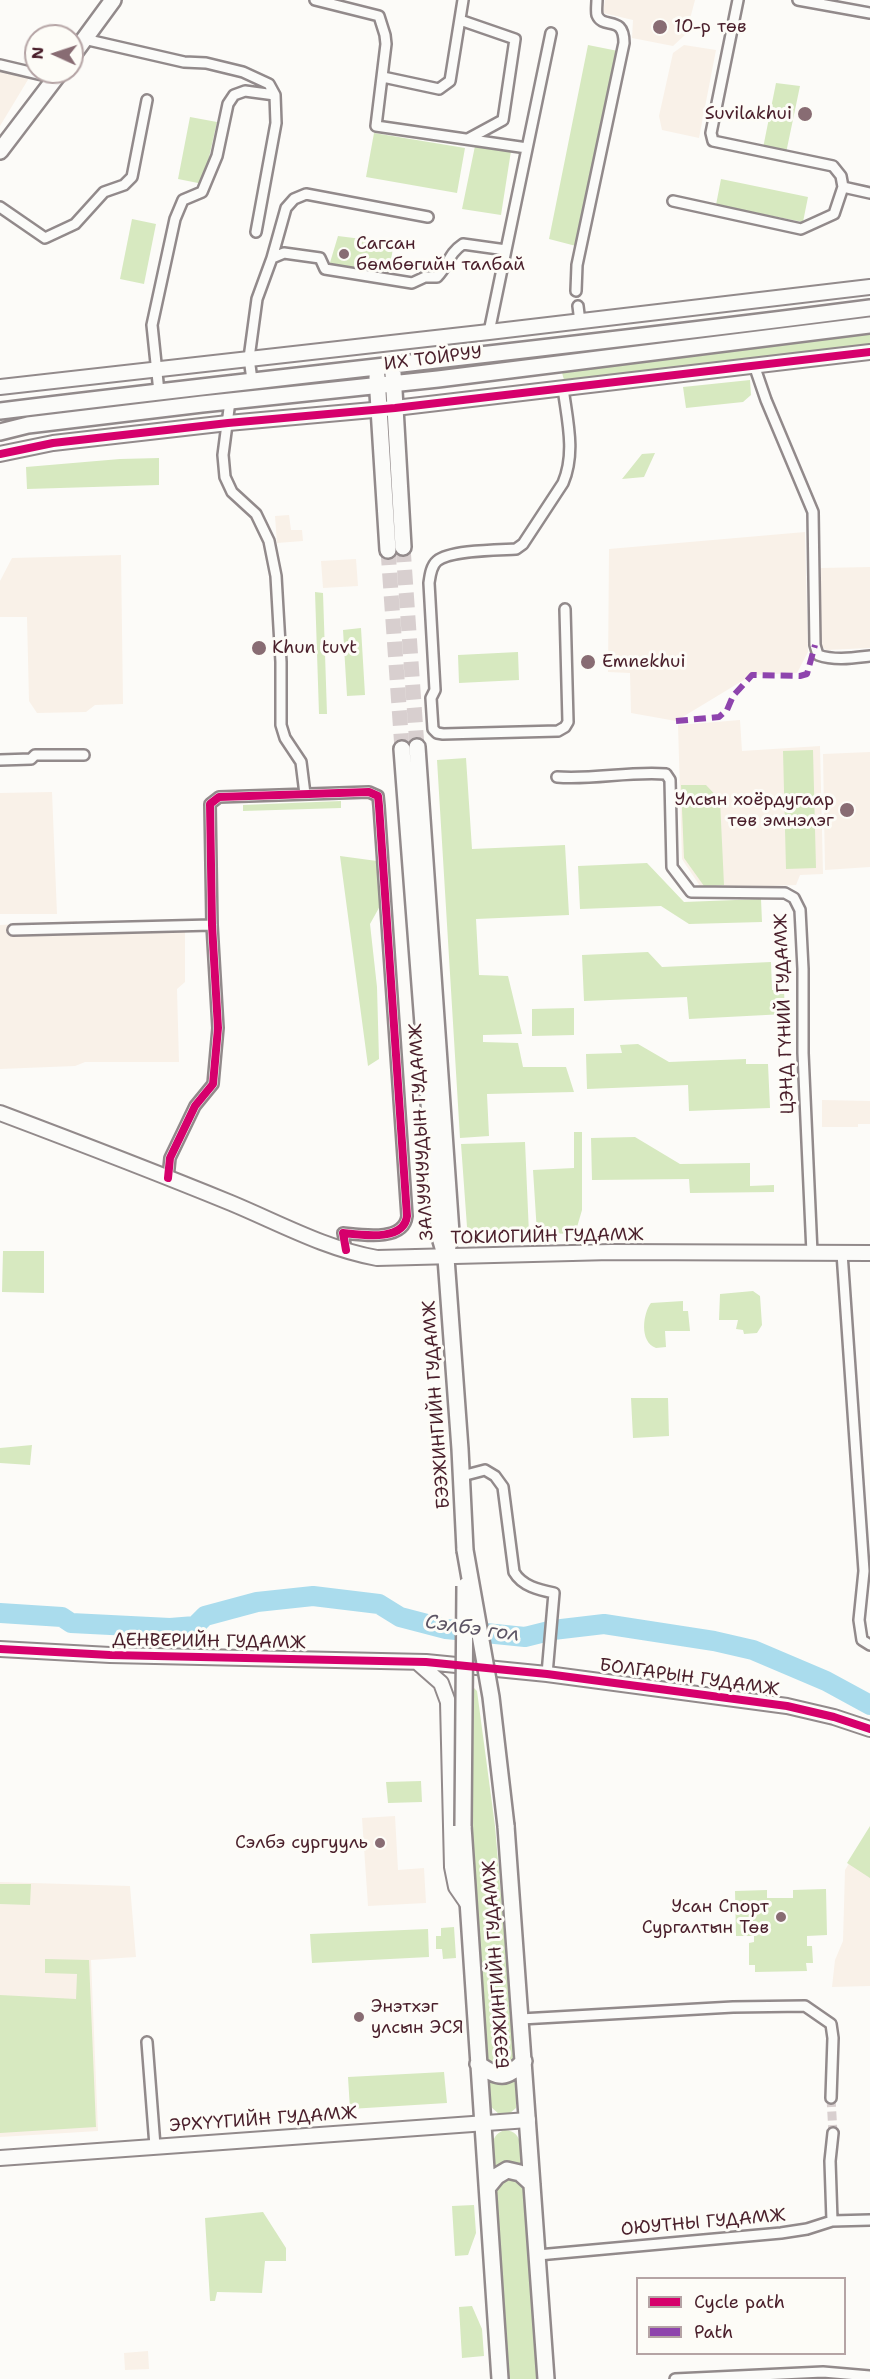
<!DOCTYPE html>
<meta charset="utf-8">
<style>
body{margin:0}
#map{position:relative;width:870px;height:2379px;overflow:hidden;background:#fcfbf8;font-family:"Shantell Sans",sans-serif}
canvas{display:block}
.legend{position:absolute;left:636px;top:2277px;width:210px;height:78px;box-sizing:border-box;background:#fdfcf7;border:2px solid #b5a4a5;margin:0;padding:8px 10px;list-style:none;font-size:18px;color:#4a1f2b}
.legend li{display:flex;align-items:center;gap:12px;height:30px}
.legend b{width:30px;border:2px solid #b5a4a5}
.north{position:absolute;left:24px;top:24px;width:60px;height:60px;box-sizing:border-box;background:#fdfcf7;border:2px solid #b5a4a5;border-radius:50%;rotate:273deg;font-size:16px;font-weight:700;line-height:24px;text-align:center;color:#4a1f2b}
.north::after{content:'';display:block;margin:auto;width:21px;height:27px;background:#886c73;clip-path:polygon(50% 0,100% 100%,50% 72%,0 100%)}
</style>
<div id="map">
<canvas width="870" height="2379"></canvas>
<ul class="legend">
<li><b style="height:8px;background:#d6006c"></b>Cycle path</li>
<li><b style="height:8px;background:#8e44ad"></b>Path</li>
</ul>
<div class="north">N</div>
</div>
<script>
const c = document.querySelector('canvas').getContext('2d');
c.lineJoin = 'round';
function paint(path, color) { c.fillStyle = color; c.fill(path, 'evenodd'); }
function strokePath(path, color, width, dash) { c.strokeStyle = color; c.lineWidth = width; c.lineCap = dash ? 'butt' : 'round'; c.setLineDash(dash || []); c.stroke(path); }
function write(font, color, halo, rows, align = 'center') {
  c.font = font + ' "Shantell Sans",sans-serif'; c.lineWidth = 6; c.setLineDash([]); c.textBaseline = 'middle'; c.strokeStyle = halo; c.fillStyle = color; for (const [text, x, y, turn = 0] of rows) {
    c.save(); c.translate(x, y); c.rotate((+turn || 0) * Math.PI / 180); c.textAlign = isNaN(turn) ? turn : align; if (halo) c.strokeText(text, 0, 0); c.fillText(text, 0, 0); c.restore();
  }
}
const built = new Path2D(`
 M605,0H695L686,34L673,46L632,38L633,20L603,13Z
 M684,45L716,50L699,138L662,130L659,116L673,53Z
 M0,71L29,78L0,126Z
 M289,515L291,530H302L303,541L277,543L275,516Z
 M805,532L808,652L797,673L752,675L676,721L631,713L630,673L608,672L609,549Z
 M121,555L123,704L95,705L86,712L37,713L29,701L27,617H0V581L12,558Z
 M356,559L358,586L323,588L321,561Z
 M870,567V648L826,650L820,645L821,568Z
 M740,720L742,751L820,746L823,874L800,875L796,885L702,889L682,859L678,725Z
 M870,752V867L825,870L823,754Z
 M52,792L57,914H0V793Z
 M77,921V929H185V982L177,989L179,1062H85L75,1066L0,1069V925Z
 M822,1100L870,1101V1124H858V1127H822Z
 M395,1816L398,1870L424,1868L426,1903L368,1906L362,1818Z
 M870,1828V1986L832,1987L835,1960L843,1941L845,1870Z
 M0,1882L130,1886L136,1957L91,1960L98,2131L0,2137Z
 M148,2351L149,2369L125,2370L124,2353Z`);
const green = new Path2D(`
 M588,45L618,51L576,246L549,239Z
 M776,83L800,86L786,153L763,148Z
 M190,117L217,122L203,184L178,179Z
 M374,133L465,148L457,193L366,177Z
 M475,146L511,151L501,215L462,209Z
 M721,179L808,197L803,222L716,205Z
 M132,219L156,224L144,284L120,279Z
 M338,236L394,243L388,276L329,266Z
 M870,333V345L564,380L561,369Z
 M750,380L751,395L743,402L686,408L683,387Z
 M655,453L644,477L622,479L642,454Z
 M159,458V485L27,489L26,467L120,459Z
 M315,592L323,593L327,714H319Z
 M361,628L365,695L347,696L343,630Z
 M518,652L519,680L459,683L458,655Z
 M813,750L816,868L786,869L783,751Z
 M466,758L472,849L565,845L569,915L476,919L479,975L508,976L522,1034L483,1035V1042L518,1043L523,1067H566L574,1092L487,1094L489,1136L460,1138L437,760Z
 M681,785H706L720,800L724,885L704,886L684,858Z
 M341,801V808L243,811V805Z
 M340,856L377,861L380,906L370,924L377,987L379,1059L368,1066Z
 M647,863L684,902L761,899L762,922L689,924L661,906L580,909L578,866Z
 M648,952L662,967L771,962L772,990H784L785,1014L689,1019L687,997L584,1001L582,955Z
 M574,1008V1035L532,1036V1009Z
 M638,1044L669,1062L746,1059V1064H768L770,1108L689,1111L688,1085L587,1089L586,1054L622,1053L620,1045Z
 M574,1132H582V1210L575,1234L537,1233L533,1170L574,1168Z
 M635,1137L680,1164L750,1163V1186L774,1185V1192L690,1193L689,1179L592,1180L591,1138Z
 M525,1142L529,1234H473L467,1227L461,1144Z
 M3,1251H44V1293L2,1292Z
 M753,1291L760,1296L762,1325L757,1333L744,1334L743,1330L736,1329L738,1320H719L720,1294Z
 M683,1301V1311H688L690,1331H665L666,1347C663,1347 659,1348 656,1348C639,1342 643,1313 651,1303Z
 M631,1398H668L669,1436L633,1438Z
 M32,1445L30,1465L0,1463V1448Z
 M474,1688L477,1691L495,1826L515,2060L509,2070L488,2065L486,2060L473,1871L472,1692Z
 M421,1781L422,1802L388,1803L386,1782Z
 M870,1826V1878L847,1863Z
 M0,1884H31L30,1905L0,1904Z
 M826,1889L827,1935L807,1936V1946H812L813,1963H806L807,1971L755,1972V1965H749V1943L754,1942V1936H736L735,1891L767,1890V1898H793V1890Z
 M454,1927L456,1958L443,1959L442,1949H436V1936H441V1928Z
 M428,1929L429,1957L312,1963L310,1934Z
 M45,1959L89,1960L96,2127L0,2133V1995L76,1999L77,1974L45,1973Z
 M444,2072L447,2103L350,2109L348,2077Z
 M516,2072V2108L509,2114L500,2115L490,2106L487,2074Z
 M505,2130C525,2131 521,2155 523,2170L494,2173C493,2158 486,2135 505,2130Z
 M511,2173L524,2186L538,2379H508L495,2188Z
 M474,2205L476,2233L468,2255L455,2256L452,2206Z
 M263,2212L286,2248V2261H265L262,2293L217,2292L215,2301H210L205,2218Z
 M472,2306L482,2329L484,2356L462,2358L459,2307Z`);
const river = new Path2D(`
 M0,1613L62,1617L71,1623L170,1628L195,1626L205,1616L257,1602L313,1596L379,1604L400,1617L446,1629L525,1637L553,1630L604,1624L714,1641L753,1650L826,1681L870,1705`);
const streetTunnel = new Path2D(`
 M831,2098L833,2133`);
const primaryTunnel = new Path2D(`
 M403,547L417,747
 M388,550L402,749`);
const street = new Path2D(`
 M315,0L379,16L385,35L386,44L376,126L527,148
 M738,0L711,133L713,141L833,166L841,176L843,187
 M798,0L870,13
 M460,20L515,39L503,120L468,139
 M84,39L184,62L206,63L243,72L269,84L275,95L276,123L256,232
 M0,65L55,78
 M383,77L439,89L450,81L463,0
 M673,201L801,229L834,214L843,187L870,193
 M0,207L45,238L75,224L104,192L124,185L132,177L147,100
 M272,258L284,253L320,258L325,269L412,283L425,277H437C449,265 448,254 463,244L506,250
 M576,291L577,265L624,43C624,14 603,30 597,15C596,11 597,4 597,0
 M578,306L580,322
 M489,332L551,33
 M754,365L766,400L813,512L815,645L818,655C835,661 853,658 870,656
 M252,380L249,358L257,299L272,258L286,208L294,199L306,194L428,217
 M563,388C567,419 576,453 563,483L523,544L516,549C497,550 450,550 437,561C431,566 430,576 429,583L435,690L431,698L433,729L437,733L443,734L558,731L565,727L568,722L565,609
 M159,392L152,325L175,219L183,200L202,192L217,156L228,104L234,95L245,91L275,95
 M230,401L223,455L225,477L232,492L256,514L269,541L276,576L281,662V725L285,738L301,762L305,794
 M0,760L31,759L35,755H84
 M557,777C593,780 629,771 666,774L670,780L672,867L691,892L785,893L794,898L800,910L803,969V1053L812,1253
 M13,930L212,925
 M168,1178L170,1158L183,1131L195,1106L213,1084L218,1028L212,925L210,804L219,797L369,792L378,796L379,806L407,1216C404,1242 362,1235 343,1233L346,1250
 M842,1253L864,1571L859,1620L862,1640L870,1645
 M462,1476L485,1470L495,1476L503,1487L514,1572C522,1586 539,1590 554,1593L547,1674
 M521,2019L733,2007L805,2006L831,2024L833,2038L831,2098
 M147,2042L155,2146
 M832,2221L830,2161L833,2133
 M538,2255L781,2233L807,2229L832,2221L870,2220
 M675,2379L823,2372L870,2376`);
const secondary = new Path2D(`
 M0,387L489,332L870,287
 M0,454L53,443L228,423L395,408L870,352
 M0,1113C77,1142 155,1172 231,1203C279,1223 326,1249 377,1258L611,1252L870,1253
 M0,1649L110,1655L426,1662L547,1674L787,1706L834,1717L870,1729
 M417,1662L441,1683L448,1702L452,1867L456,1887L467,1903
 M0,2158L528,2120`);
const primary = new Path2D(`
 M72,56L113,0
 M0,151L60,72
 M393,373L403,547
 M377,377L388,550
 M0,411C290,375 580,346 870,308
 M0,432L28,425L202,404L438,379L870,325
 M417,747L451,1233L446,1255
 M402,749L439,1234L446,1258L460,1449L465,1550
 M463,1826L500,2379
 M506,1826L546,2379
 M478,2064C500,2079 505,2080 524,2061
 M488,2187L497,2176L507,2170L520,2173L532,2184`);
const primaryBridge = new Path2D(`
 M465,1550L491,1697L506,1826
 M463,1826L465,1586`);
const quiet = new Path2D(`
 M676,721L719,717L727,710L733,696L752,675L800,676L807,674L815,645`);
const cycleway = new Path2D(`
 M0,454L53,443L228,423L395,408L870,352
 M168,1178L170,1158L183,1131L195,1106L213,1084L218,1028L212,925L210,804L219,797L369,792L378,796L379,806L407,1216C404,1242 362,1235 343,1233L346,1250
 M0,1649L110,1655L426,1662L547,1674L787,1706L834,1717L870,1729`);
const markers = [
 [660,27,8,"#886c73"],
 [805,114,8,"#886c73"],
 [344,254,6,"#886c73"],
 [259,648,8,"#886c73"],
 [588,662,8,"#886c73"],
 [847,810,8,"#886c73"],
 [380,1843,6,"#886c73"],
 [781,1917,6,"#886c73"],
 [359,2017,6,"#886c73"]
];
const poiNames = [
 ["10-р төв",674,27],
 ["Suvilakhui",792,114,"right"],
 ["Сагсан",356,244],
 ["бөмбөгийн талбай",356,265],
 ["Khun tuvt",272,648],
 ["Emnekhui",602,662],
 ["Улсын хоёрдугаар",834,800,"right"],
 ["төв эмнэлэг",834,821,"right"],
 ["Сэлбэ сургууль",368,1843,"right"],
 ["Усан Спорт",769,1907,"right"],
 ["Сургалтын Төв",769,1928,"right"],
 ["Энэтхэг",371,2007],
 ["улсын ЭСЯ",371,2028]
];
const streetNames = [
 ["ИХ ТОЙРУУ",433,359,-7],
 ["ЦЭНД ГҮНИЙ ГУДАМЖ",785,1014,-92],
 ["ЗАЛУУЧУУДЫН ГУДАМЖ",422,1132,-93],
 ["ТОКИОГИЙН ГУДАМЖ",547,1237,-1],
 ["БЭЭЖИНГИЙН ГУДАМЖ",437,1405,-94],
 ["ДЕНВЕРИЙН ГУДАМЖ",209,1642,1],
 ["БОЛГАРЫН ГУДАМЖ",689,1678,8],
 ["БЭЭЖИНГИЙН ГУДАМЖ",497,1965,-94],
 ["ЭРХҮҮГИЙН ГУДАМЖ",263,2120,-4],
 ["ОЮУТНЫ ГУДАМЖ",703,2223,-5]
];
const waterNames = [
 ["Сэлбэ гол",472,1629,8]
];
paint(built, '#f9f1e8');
paint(green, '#d7e9c0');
strokePath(river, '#aadced', 20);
strokePath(streetTunnel, '#d8cfcf', 9, [9, 4.5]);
strokePath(primaryTunnel, '#d8cfcf', 15, [15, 8]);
strokePath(street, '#928a8b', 14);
strokePath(secondary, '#928a8b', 18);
strokePath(primary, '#928a8b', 20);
strokePath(street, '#fbfbf9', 9);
strokePath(secondary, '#fbfbf9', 14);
strokePath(primary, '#fbfbf9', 15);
strokePath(primaryBridge, '#928a8b', 20, []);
strokePath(primaryBridge, '#fbfbf9', 15);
strokePath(quiet, '#8e44ad', 6, [12, 6]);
strokePath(cycleway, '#d6006c', 8);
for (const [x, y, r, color] of markers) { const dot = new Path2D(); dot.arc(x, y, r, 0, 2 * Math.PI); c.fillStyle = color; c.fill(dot); strokePath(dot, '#fdfcf7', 2); }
write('18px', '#4a1f2b', '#fdfcf7', poiNames, 'left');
write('18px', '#4a1f2b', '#fdfcf7', streetNames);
write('italic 20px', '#5c5464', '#fdfcf7', waterNames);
</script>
